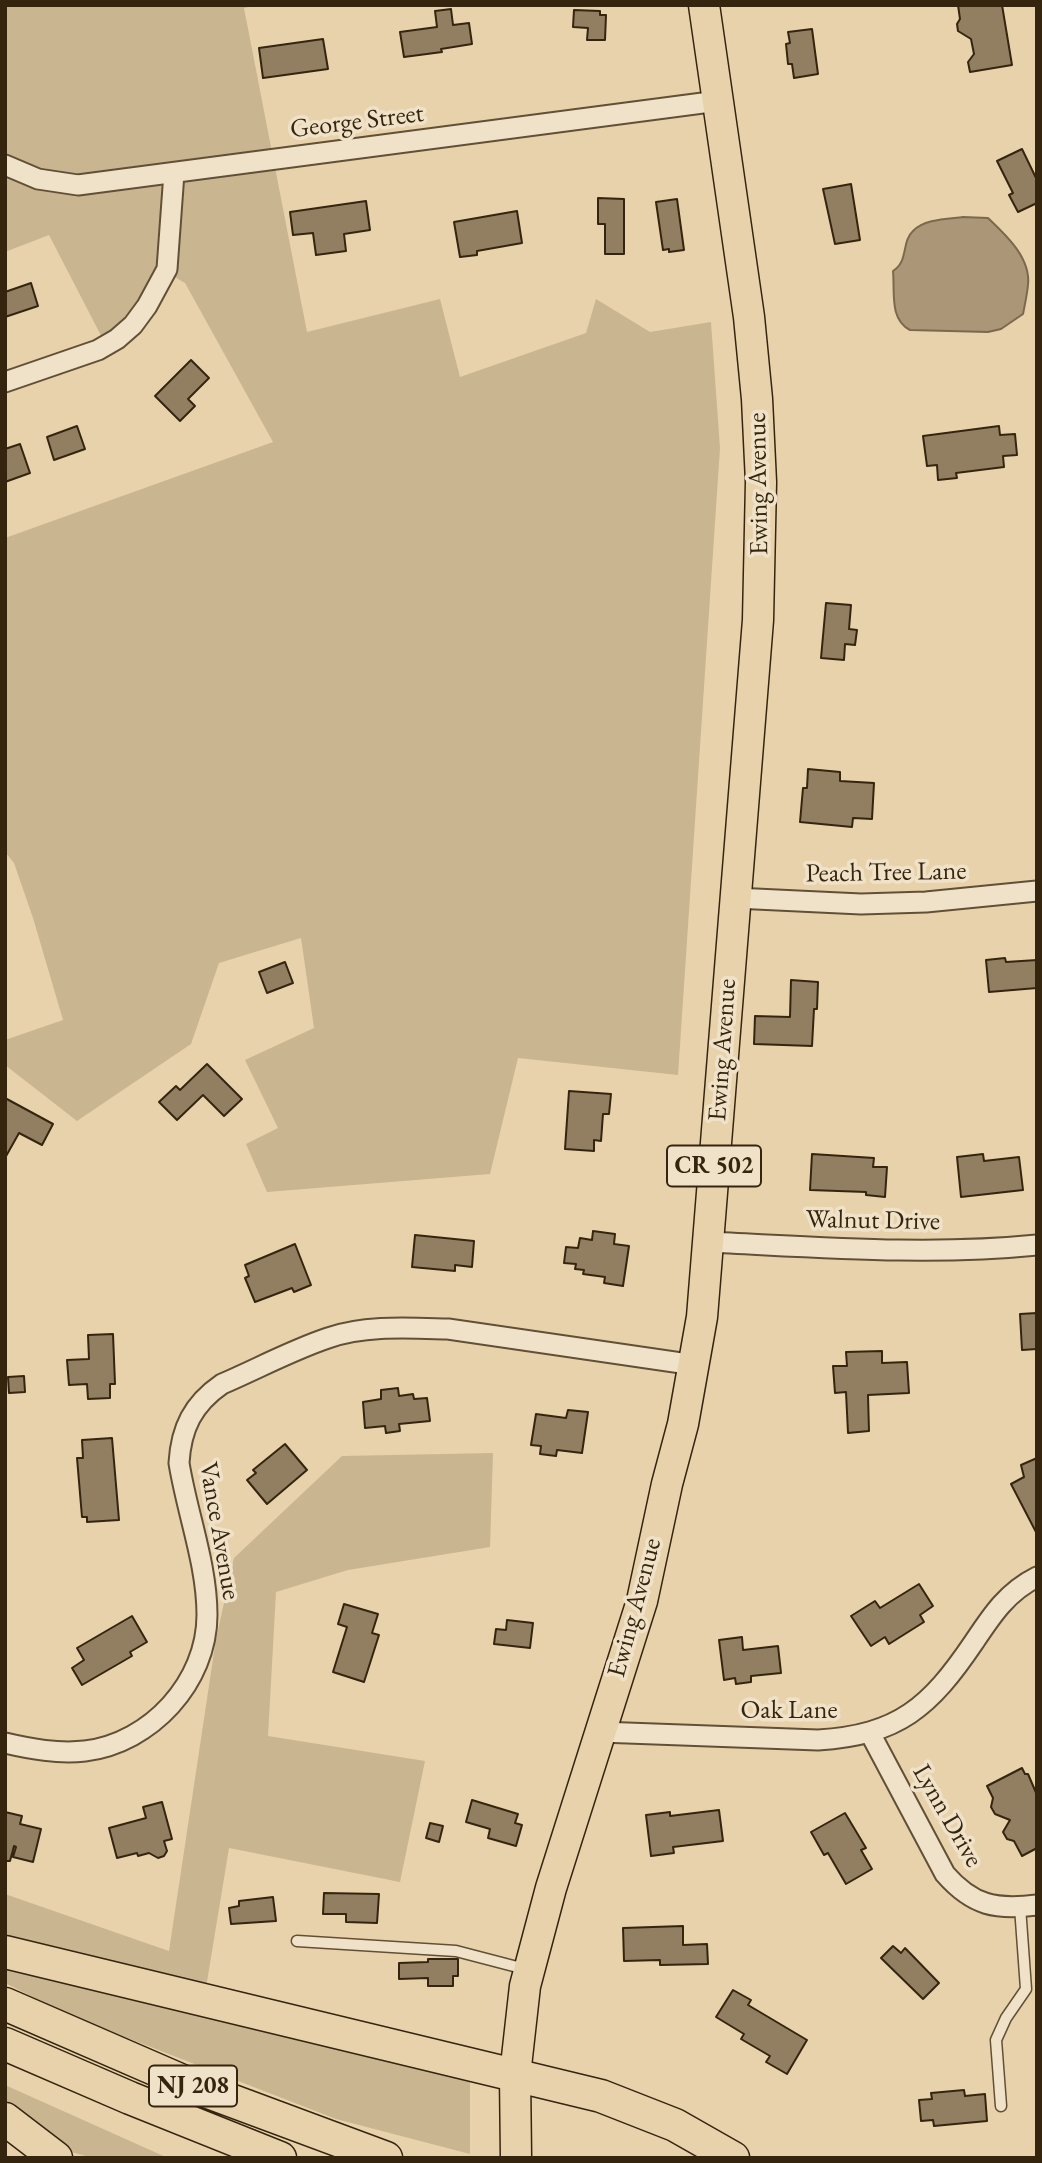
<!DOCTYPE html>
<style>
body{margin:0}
#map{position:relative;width:1042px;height:2163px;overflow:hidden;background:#e8d2ac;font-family:"EB Garamond",serif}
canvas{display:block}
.frame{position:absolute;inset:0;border:7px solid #35250f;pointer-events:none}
</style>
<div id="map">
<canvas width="1042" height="2163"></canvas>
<div class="frame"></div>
</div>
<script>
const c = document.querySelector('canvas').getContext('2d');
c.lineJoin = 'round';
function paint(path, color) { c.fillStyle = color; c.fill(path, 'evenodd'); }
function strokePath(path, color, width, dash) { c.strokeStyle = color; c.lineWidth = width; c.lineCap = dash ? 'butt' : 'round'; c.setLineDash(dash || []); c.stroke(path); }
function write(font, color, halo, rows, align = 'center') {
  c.font = font + ' "EB Garamond",serif'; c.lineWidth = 7; c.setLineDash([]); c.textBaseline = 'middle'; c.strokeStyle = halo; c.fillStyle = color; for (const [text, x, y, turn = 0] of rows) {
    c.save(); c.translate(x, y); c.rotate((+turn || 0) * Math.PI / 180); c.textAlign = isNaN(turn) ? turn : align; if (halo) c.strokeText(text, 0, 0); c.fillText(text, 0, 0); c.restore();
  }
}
const green = new Path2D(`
 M5,5H258L244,8L307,332L440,299L460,377L586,333L596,299L650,332L711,322L720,448L678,1075L518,1058L490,1174L267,1192L246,1144L278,1128L245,1060L314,1028L301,938L219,963L191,1044L77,1121L5,1065V1040L63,1020L33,918L14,863L5,852V538L273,442L185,283L163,270L109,351L49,235L5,252Z
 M493,1453L490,1547L348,1570L276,1592L268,1736L425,1761L400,1882L229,1848L203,2006L470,2081V2154L336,2119L71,2016L5,1983V1894L169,1951L216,1639L234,1558L342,1456Z
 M5,2085L168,2158H93L5,2134Z`);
const water = new Path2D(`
 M963,217L988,218C1006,235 1031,258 1028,285C1027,295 1025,304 1023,314L1001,329L988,332L910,330C889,319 895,292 893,271C909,261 901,242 913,231C924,219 947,219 963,217Z`);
const building = new Path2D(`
 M958,5H1002L1012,65L970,72L968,62L974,54L971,39L958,31L957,24L960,19Z
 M451,9L453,25L469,23L472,44L441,49L442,52L404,57L400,32L437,27L435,11Z
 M574,10L600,11V15H606L605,40H587L588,28L573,27Z
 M812,29L818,74L794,78L792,64H788L786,44L790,43L788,32Z
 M323,39L328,69L263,78L259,48Z
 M1022,149L1037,180V203L1018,212L1009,195L1013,193L997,161Z
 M851,184L860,240L835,244L823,189Z
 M598,198L624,199V254H605V224H598Z
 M677,199L684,250L669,252V249L663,250L656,202Z
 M366,201L370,230L344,234L346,251L316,255L313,233L293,235L290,212Z
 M517,211L522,243L477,251V255L460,257L454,222Z
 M31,283L38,306L5,317V292Z
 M191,360L209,378L188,399L195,406L180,421L155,396Z
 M77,426L85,449L54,460L47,437Z
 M999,426L1000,435L1015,434L1017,455L1003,456L1004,467L956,473L957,478L938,480L937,465L927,466L923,436Z
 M20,444L30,473L5,482V449Z
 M826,603L851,605L849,629L857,630L855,645L845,644L844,660L821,658Z
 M808,769L840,772V781L874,783L872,819L853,818L852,827L800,822L803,788H807Z
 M1005,958L1006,962L1037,960V988L989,992L986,960Z
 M285,962L293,983L267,993L259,972Z
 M791,980L818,982L817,1009H814L812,1046L754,1044L755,1016L790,1017Z
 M207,1064L242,1099L224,1116L203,1095L177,1120L159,1102L176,1086L180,1090Z
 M569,1091L611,1094L609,1114H603L601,1141L594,1140V1151L565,1149Z
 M5,1098L53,1124L42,1145L19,1133L5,1158Z
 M812,1154L874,1158L873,1167H887L885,1197L866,1195V1192L810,1190Z
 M983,1154L984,1161L1019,1157L1023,1190L961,1197L957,1157Z
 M593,1231L615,1234L614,1244L629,1246L623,1286L604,1283L605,1277L583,1274L584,1270L575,1269L576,1264L564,1263L566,1247L578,1248L580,1238L592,1240Z
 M415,1235L474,1241L472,1267L455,1265V1271L412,1267Z
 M295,1244L311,1285L294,1292L292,1288L255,1302L245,1278L249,1276L245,1265Z
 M1037,1313V1349L1022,1350L1020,1314Z
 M113,1334L115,1384H110V1398L88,1399L87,1384L69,1385L67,1360L89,1359L88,1335Z
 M882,1351V1363L907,1362L909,1393L868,1395L869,1431L848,1433L846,1392L835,1393L833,1366H847L846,1352Z
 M24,1376L25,1392L9,1393L8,1377Z
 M398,1388L399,1396L413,1394L414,1399L427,1398L430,1421L399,1424L400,1431L386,1433L385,1426L365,1428L363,1402L381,1399V1390Z
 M568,1410L588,1412L582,1453L557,1450L556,1456L540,1454L541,1446L531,1445L536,1414L566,1418Z
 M112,1438L119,1520L87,1522V1517H82L77,1458H83L82,1440Z
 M285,1444L307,1470L267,1504L247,1480L256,1473L253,1470Z
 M1037,1458V1534L1011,1484L1024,1477L1021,1465Z
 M919,1584L933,1606L920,1615L924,1622L889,1644L885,1637L871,1646L851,1616L875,1601L880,1608Z
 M344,1604L378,1614L372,1633L379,1635L364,1682L333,1672L347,1627L338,1624Z
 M132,1616L147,1642L130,1652L132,1656L82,1685L72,1668L84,1660L77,1648Z
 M507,1620L533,1623L530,1648L494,1644L496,1629L506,1630Z
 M742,1637L743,1650L778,1646L781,1673L751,1676V1682L736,1684L735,1678L724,1680L719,1640Z
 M1022,1768L1025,1774H1028L1037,1795V1848L1022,1856L1014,1841L1007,1839L1003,1832L1010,1820L995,1814L991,1807L993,1798L987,1786Z
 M472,1800L518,1814L515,1823L522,1825L516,1846L488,1838L490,1829L466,1822Z
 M162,1802L172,1839L164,1841L167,1851L164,1856L158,1858L149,1853L138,1856L137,1853L117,1858L109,1828L146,1818L143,1807Z
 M719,1810L723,1841L673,1847L674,1853L651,1856L646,1815L670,1812V1816Z
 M5,1812L22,1816L20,1824L41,1829L33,1862L13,1857L16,1847L14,1846L10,1861H5Z
 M845,1813L866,1848L861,1850L872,1869L846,1884L828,1853L824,1855L811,1832Z
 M430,1823L443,1826L439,1842L426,1838Z
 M324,1893L379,1894L377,1923L346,1922V1914H323Z
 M273,1897L276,1921L231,1924L229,1908L239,1906V1901Z
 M683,1926V1945L707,1944L708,1964L660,1965V1960L624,1961L623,1928Z
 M893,1946L901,1953L905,1948L939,1983L923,1999L881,1958Z
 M428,1959H458V1976H453V1986H428V1978L399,1979V1963L428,1962Z
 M733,1990L751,2000L748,2005L807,2040L787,2074L766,2062L770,2056L741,2039L744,2034L716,2017Z
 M964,2090L965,2096L985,2094L987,2121L934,2126L933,2120L921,2121L919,2100L932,2099L931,2093Z`);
const service = new Path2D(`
 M297,1941L456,1951L525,1969
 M1001,2106L996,2040L1006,2018L1026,1989L1020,1907`);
const minor = new Path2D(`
 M5,165L38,179L78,185L718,101
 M5,382L98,350L117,339L133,325L147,306L167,269L174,173
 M735,898L861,904L926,902L1037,891
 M708,1242C817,1247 928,1256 1037,1245
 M600,1732L818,1740C899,1735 930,1707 974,1642C992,1615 1007,1592 1037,1577
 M870,1733L945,1874C973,1906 996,1910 1037,1905
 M5,1743C31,1749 58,1754 85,1751C151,1743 207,1682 207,1615C207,1564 187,1513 179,1463C181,1428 193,1404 222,1384C257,1369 292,1350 328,1338C365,1325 409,1328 448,1329L695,1365`);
const primary = new Path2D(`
 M516,2158L515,2075L525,1986L551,1888L642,1601L667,1484L683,1424L702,1317L758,620L761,482L757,399L749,317L704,5`);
const trunk = new Path2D(`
 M5,1952L601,2096L675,2125L733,2158
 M5,2004L203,2090L386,2158
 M5,2044L130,2098L280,2158
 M5,2119L56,2158`);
const shields = [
 [714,1166,94],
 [193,2086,88]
];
const shieldNames = [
 ["CR 502",714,1166],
 ["NJ 208",193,2086]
];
const streetNames = [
 ["George Street",357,122,-7],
 ["Ewing Avenue",759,484,-91],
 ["Peach Tree Lane",886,873,-1],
 ["Ewing Avenue",723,1050,-86],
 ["Walnut Drive",873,1221,1],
 ["Vance Avenue",219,1531,80],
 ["Ewing Avenue",635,1608,-75],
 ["Oak Lane",789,1711],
 ["Lynn Drive",947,1816,60]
];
paint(green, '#cab591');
paint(water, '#ab9777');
strokePath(water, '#7c694d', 2);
paint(building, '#927f61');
strokePath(building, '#35250f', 2);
strokePath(service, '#625036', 13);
strokePath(minor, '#625036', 23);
strokePath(primary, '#35250f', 33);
strokePath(trunk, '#35250f', 35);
strokePath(service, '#f0e2c9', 10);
strokePath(minor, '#f0e2c9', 19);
strokePath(primary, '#e8d2ac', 30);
strokePath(trunk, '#e8d2ac', 32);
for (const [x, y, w] of shields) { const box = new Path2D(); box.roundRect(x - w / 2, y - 20.5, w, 41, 5); c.fillStyle = '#f0e2c9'; c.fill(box); strokePath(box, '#35250f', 2); }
write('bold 24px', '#35250f', null, shieldNames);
write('26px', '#35250f', '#f0e2c9', streetNames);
</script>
